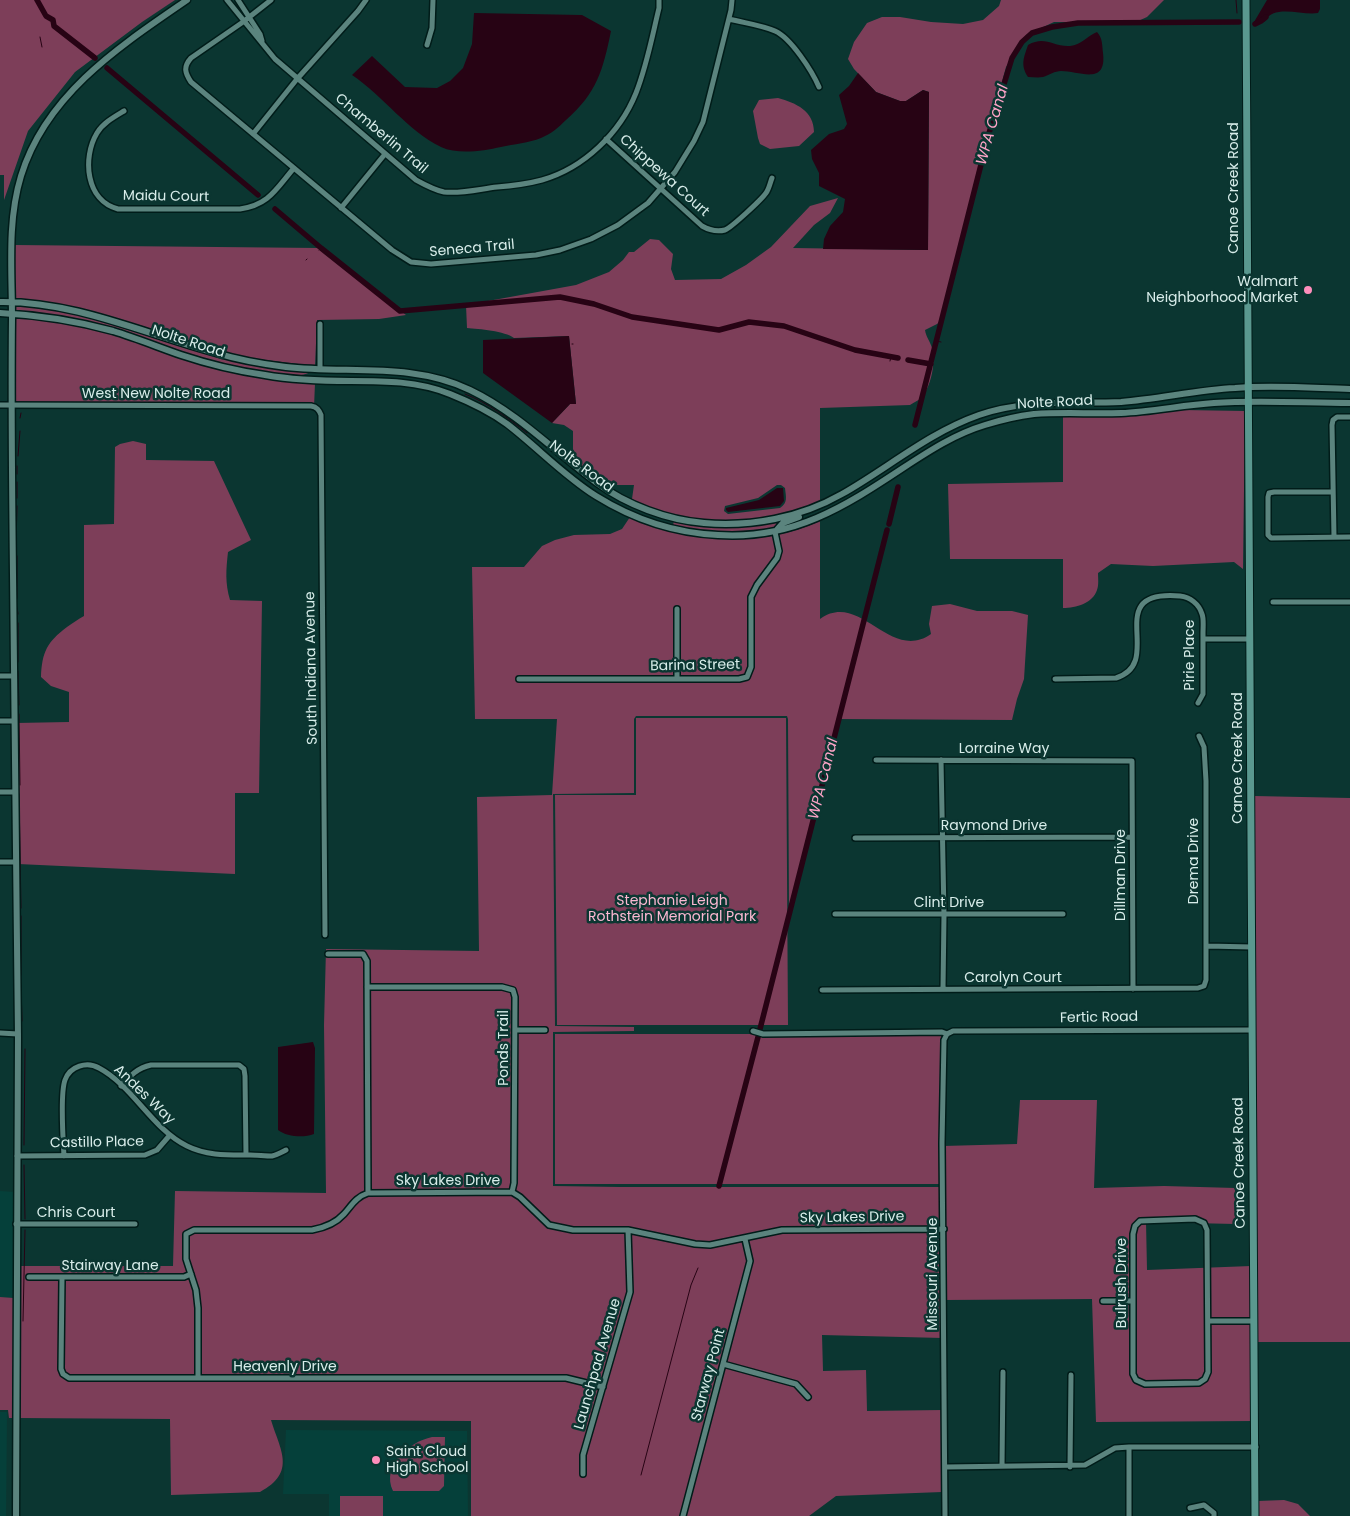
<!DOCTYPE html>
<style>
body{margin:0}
canvas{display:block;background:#0b3631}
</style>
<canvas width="1350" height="1516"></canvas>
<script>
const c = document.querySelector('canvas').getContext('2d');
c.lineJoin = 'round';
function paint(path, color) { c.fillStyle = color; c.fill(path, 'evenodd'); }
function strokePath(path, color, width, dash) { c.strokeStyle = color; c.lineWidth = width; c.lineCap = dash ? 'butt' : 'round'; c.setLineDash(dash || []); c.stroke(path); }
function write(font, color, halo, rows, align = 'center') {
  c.font = font + ' Poppins,sans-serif'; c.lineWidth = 5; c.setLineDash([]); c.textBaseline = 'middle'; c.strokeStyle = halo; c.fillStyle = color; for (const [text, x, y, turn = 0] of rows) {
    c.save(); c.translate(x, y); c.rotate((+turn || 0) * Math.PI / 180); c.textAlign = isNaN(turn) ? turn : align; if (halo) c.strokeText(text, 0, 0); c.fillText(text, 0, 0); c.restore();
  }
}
const built = new Path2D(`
 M0,1191L14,1192V1298L0,1297Z
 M0,1412H7L6,1516H0Z
 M286,1430L467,1431L468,1516H329V1494H283Z`);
const green = new Path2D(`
 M0,0H175L142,22L75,72L28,131L4,200V175H0Z
 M1001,0H1164L1147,17L1136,22H1054L1026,35L1006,67L981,157L942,320L937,324L925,330C926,337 930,341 932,348C936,363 931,388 920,399C917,401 913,403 910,405L820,408V502C805,507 791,514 776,516C728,525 675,523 632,499L634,485H605L573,460V431L564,425L552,423L570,404H576L569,336L514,338C505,331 479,329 467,328L466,305L576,285L609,272L623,260L629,252H634L650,239L659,240L673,254L671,269L675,280L721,279L746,265L771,247L810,206L838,198L830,213L814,225L793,248L928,250L929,92L923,90L906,101H900L876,92L854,69L848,59L854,42L867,23L882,17H900L931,22L963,24L983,20L999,6ZM777,485H781L785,488C786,497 788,503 780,508L728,514L724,511L725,506L758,498Z
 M778,98C796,103 814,111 814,132L799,146L770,149L760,144L758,138L753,111L759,100Z
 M14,245L319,248L406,315L379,319L317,320L315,366L249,358L217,351L139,325L73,307L15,299Z
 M15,305L70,313L138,331L216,357L248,364L311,372C274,390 154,340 112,328C102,325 90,324 79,322C57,318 36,315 15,311Z
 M15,317L63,323L110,333L226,371L296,383H315L314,407L14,403Z
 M1181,410L1245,411L1243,569L1234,562L1153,566L1111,564L1098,573C1098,578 1099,585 1097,590C1093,603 1076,608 1063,608V559H950L948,484L1063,482V417L1123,416Z
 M133,441L146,444V460L214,461L251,540L228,552C226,570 225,583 230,600L262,601L259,793H235V874L18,864L16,723L69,722V692L51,686L41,677C42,652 47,642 67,627C73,623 78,619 84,616V525L114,524L115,447L120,444Z
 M630,517C690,541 759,549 820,521V619C860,590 890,663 931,634L929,624L932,606L950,604L977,611H1012L1028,615L1024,679L1017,699L1012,720L839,719L789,911L788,719L787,716H636L634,719V793L553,794L555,1026L634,1027V1031L553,1032V1186L620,1187H940L943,1146L1017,1144L1020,1100H1097L1094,1188L1164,1186L1235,1188L1236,1224L1146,1222L1147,1270L1251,1266L1253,1421L1096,1422L1092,1299L943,1300V1338L822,1335L823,1371L866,1370L867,1411L943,1410L942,1492L836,1496L809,1516H471V1421L271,1420C280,1450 297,1472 260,1492L171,1495L170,1419L19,1418V1266H173L175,1191L326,1193L324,1025L326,949L479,951L477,797L552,795L557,719H475L472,567H524L542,546L555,540L574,535L610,534L622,529Z
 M674,520C710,528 745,529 780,522L773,529L746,533H719L691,530L673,526Z
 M636,718H786L788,1025H557L555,795H636Z
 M1254,796L1350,798V1342H1257Z
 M555,1034H941L940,1184H555Z
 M0,1297L14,1298L12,1418H9L8,1410H0Z
 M432,1437H445L444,1486L439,1491H393C381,1465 409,1442 432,1437Z
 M340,1496H383V1516H340Z
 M1284,1500L1298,1504L1310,1516H1258V1501Z`);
const water = new Path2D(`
 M1267,0H1320V9L1318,13C1302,16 1274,3 1264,22H1254Z
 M474,13L582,15L611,31C603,70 597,93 566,120C559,127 551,134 541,138C529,143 514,144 501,147C483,151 458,155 441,147C408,131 383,96 352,75L372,56L405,87L437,88L450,81L463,68L472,44Z
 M1097,32C1103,39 1102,45 1103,53C1107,86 1079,71 1061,71C1055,71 1049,75 1043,77C1038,78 1033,77 1028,77C1020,65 1024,57 1028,45C1045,35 1053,47 1070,46C1081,45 1087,36 1097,32Z
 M858,73L876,92L900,101H906L923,90L929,92L928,250L823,249L824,239L830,226L843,212L845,199L819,186V173L812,159L811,150L829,134L844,129L847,124L839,95L849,86Z
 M569,336L576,404H570L552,423L483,373V340Z
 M777,488H783L784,501L780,506L728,512L726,510V508L759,500Z
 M313,1042L315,1048L314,1134C304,1138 287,1137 278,1130V1047Z`);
const stream = new Path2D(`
 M1236,0L1237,13
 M40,37L42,47
 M177,128L178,127
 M319,250L321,248
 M306,260L307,259
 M936,341L941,342
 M572,344H573
 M890,361L891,357
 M465,394C488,403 508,418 527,433
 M20,418L21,413
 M18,456L20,431
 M17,466V474
 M17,482V498
 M16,545L17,506
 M17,556V598
 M17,607L18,614
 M18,623V662
 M18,671L19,705
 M19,714L20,785
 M19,794L21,908
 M21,916V975
 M21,984L22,1021
 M24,1145L25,1049
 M24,1165L25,1219
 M23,1321L25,1230
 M641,1475L691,1285L698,1268`);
const canal = new Path2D(`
 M37,0L46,16L53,20L54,26L95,58
 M1255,24L1261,21L1266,17
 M107,68L258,195
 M275,209L321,248L400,311L560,297L594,304L632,317L719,330L749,322L784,326L855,350L898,358
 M908,360L931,364
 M915,425L989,133L1012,58L1022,42L1032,33L1052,27L1078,23L1239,22
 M889,524L898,487
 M760,1029L887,530
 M719,1186L758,1037`);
const minor = new Path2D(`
 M227,0L275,59L416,180C425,185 434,190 444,192C461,194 480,189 497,187C512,186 527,184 542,180C584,168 620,133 636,93C647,65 652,37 659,8V0
 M238,0L260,34L262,41
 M271,0L243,22L191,58C183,67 185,73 191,82L392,250L411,262L431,264L536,255L560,250L591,239L618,225L648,203L675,172L694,141L703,122L731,10L732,0
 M729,19C744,23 761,25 775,31C791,38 812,71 819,87
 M427,45L432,28L433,0
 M124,111C114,117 103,123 97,133C82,158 86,201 118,209H240C269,205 276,189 294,168
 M253,134L297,79L358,11L366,0
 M606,139L702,226C709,230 717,232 725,230C732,227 761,200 766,193C769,189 770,183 772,178
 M341,208L385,154
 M320,369V324
 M0,405L311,406C317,407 319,410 321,415L325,935
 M1333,492H1274L1269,493L1268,497V535L1271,538L1350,537
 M1334,537L1332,425L1333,420L1337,417H1350
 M1273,602H1350
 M677,609V679
 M1203,639H1250
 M0,676H13
 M519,679H739L747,677L751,667V597L757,585L777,558L779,551L775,532
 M1055,679L1116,678C1167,662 1099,589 1180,596C1190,597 1199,604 1202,614C1204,619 1203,627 1203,633C1203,653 1203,674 1203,694L1198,703
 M0,721H13
 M876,760L1132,761L1133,989
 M941,760L944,915L943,989
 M0,792H15
 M855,838L1132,837
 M0,862H15
 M835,914H1063
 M1207,946L1252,947
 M328,954H363L367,961L368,1193
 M367,987H502L513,990L515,997L514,1183L512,1192
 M822,990L1198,988L1204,986L1206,980V781L1204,747L1199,736
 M515,1030H545
 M753,1031L763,1034L942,1032L947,1034
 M0,1033L18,1034
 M947,1034L953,1031L1251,1030
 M121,1086C130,1076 137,1068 151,1065H239L244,1069L245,1076L246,1155
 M17,1156L145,1155L157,1150L170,1135
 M64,1156C63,1139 60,1094 65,1080C70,1066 87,1061 99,1068C133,1086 152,1129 187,1146C207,1156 228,1155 250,1155C257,1155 265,1156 272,1156C277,1155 282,1152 286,1150
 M1195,1219L1204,1223L1207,1230L1208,1372L1205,1379L1199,1383L1145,1384L1136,1380L1133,1374V1234L1135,1226L1140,1221Z
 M16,1224H135
 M29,1277H184L191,1274
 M62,1278L61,1369L63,1374L69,1378H566L603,1387
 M1103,1301H1133
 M1208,1321H1254
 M723,1364L796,1384L808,1397
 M198,1378V1308L196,1290L186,1259V1234L194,1230H312C323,1228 336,1223 344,1214C352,1205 356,1197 368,1193L512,1192L520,1197L549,1225L573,1230H628L695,1244L710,1245L782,1230L944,1229
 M1129,1447V1516
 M1002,1466L1003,1372
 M946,1467L1085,1465L1115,1448L1129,1447H1256
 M1070,1467L1071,1375
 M583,1474V1455L630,1292L628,1230
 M1190,1508L1204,1505L1214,1513V1516
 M683,1516L750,1261L745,1239
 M945,1516L942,1143L944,1040L947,1034`);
const tertiary = new Path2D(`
 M0,302C75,301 145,334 216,353C239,360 262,364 286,367C348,374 412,362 470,390C518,413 555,452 597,483C627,505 667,520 704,523C751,527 800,518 842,494C888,468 928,433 979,415C1025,399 1073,404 1121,402C1159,399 1197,390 1235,388C1273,385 1312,388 1350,389
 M0,313C38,315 77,321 113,331C136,338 158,347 181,355C208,364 237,371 265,375C293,380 322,381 351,381C384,381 418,381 450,394C470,402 489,411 507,424C537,447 564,476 596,496C633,519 675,533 718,535C793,540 844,507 903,468C929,451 955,434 985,425C1001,420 1018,416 1034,414C1063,412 1092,414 1121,413C1152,412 1182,405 1214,403C1259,400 1305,403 1350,403
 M775,532L783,523L799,517
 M16,1516C16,1356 18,1197 18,1037C17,883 14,728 13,574C12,489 11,404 12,319C12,271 7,222 21,176C46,94 120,46 187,0`);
const secondary = new Path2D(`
 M1246,0L1255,1516`);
const markers = [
 [1308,290,5,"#fe8ebc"],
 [376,1460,5,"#fe8ebc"]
];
const streetNames = [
 ["Chamberlin Trail",381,134,40],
 ["Chippewa Court",664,176,42],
 ["Canoe Creek Road",1234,188,-90],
 ["Maidu Court",166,197,1],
 ["Seneca Trail",472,249,-5],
 ["Nolte Road",188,342,18],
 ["West New Nolte Road",156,394],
 ["Nolte Road",1055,403,-3],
 ["Nolte Road",581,467,37],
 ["Pirie Place",1190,655,-90],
 ["Barina Street",695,666,-1],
 ["South Indiana Avenue",312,668,-91],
 ["Lorraine Way",1004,749],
 ["Canoe Creek Road",1238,758,-90],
 ["Raymond Drive",994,826],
 ["Drema Drive",1194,861,-90],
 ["Dillman Drive",1121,875,-90],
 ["Clint Drive",949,903],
 ["Carolyn Court",1013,978],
 ["Fertic Road",1099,1018,-1],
 ["Ponds Trail",504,1048,-90],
 ["Andes Way",144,1095,44],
 ["Castillo Place",97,1143,-1],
 ["Canoe Creek Road",1240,1163,-91],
 ["Sky Lakes Drive",448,1181],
 ["Chris Court",76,1213],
 ["Sky Lakes Drive",852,1218,-1],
 ["Stairway Lane",110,1266],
 ["Missouri Avenue",933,1274,-90],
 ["Bulrush Drive",1122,1283,-90],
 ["Launchpad Avenue",598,1364,-74],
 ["Heavenly Drive",285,1367],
 ["Starway Point",709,1375,-75]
];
const poiNames = [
 ["Walmart",1298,282],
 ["Neighborhood Market",1298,298],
 ["Saint Cloud",386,1452,"left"],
 ["High School",386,1468,"left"]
];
const parkNames = [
 ["Stephanie Leigh",672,901],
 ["Rothstein Memorial Park",672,917]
];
const waterNames = [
 ["WPA Canal",993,125,-74],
 ["WPA Canal",824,779,-76]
];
paint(built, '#05403a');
paint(green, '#7d3e59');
paint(water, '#270314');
strokePath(stream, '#270314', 1);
strokePath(canal, '#270314', 5.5);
strokePath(minor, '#001c19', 8);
strokePath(tertiary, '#001c19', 9);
strokePath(secondary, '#001c19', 9);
strokePath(minor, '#5b847e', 5);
strokePath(tertiary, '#5b847e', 6);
strokePath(secondary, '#5a988f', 7);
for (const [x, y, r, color] of markers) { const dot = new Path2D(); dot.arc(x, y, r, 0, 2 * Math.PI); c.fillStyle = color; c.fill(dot); strokePath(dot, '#0b3631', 2); }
write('14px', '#d8edea', '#0b3631', streetNames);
write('14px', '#d8edea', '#0b3631', poiNames, 'right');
write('14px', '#fcb8d2', '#0b3631', parkNames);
write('italic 15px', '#fea4c7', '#0b3631', waterNames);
</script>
